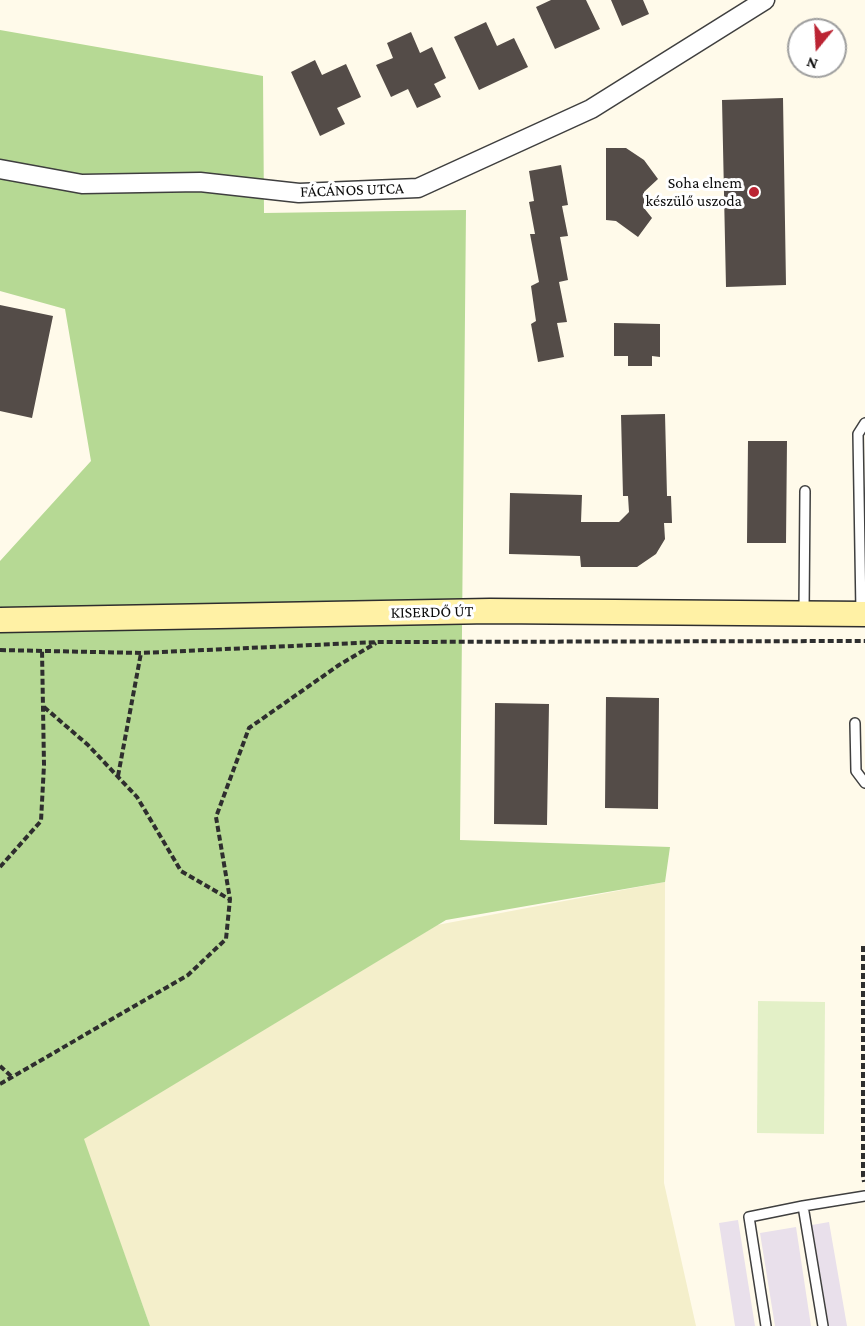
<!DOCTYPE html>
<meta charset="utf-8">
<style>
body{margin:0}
#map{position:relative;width:865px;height:1326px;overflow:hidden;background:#fffaea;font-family:"Crimson Pro",serif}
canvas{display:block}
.north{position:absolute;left:787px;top:18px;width:60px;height:60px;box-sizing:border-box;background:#fff;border:2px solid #9e9e9e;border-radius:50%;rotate:198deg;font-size:16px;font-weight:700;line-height:24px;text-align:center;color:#0c0c0c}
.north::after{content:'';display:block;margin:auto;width:21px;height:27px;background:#bb2433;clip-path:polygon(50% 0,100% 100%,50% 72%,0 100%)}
</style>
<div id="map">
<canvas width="865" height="1326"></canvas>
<div class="north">N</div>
</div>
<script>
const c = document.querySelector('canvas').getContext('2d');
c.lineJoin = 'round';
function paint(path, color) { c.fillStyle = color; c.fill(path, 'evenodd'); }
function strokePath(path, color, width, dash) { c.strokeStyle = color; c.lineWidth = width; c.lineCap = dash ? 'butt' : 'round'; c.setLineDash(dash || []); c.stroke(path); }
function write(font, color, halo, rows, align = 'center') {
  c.font = font + ' "Crimson Pro",serif'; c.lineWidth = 6; c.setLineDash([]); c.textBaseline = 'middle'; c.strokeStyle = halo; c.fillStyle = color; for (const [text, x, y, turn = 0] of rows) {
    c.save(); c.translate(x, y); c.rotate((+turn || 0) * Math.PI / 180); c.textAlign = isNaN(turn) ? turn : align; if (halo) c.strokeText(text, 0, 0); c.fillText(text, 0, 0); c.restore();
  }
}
const industrial = new Path2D(`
 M738,1220L755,1326H735L719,1223Z
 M829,1222L847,1326H829L812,1225Z
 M796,1227L811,1326H775L760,1233Z`);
const farmland = new Path2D(`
 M665,882L664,1183L696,1326H150L83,1139L437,925Z`);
const forest = new Path2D(`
 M0,30L263,76L264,213L466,210L460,840L670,847L665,882L446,920L84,1139L150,1326H0V561L91,461L65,309L0,291Z`);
const pitch = new Path2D(`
 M758,1001L825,1002L824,1134L757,1133Z`);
const building = new Path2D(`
 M551,0H586L600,29L555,49L536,7Z
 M611,0H643L649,14L622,26Z
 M486,22L497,46L514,38L528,67L479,90L454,37Z
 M411,32L420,53L432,47L446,78L434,84L441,97L417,108L408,89L391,97L376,65L393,58L387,43Z
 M315,60L322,75L346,64L361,97L337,108L345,124L320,136L291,72Z
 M783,98L786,285L726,287L722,100Z
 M606,148H626L644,160L658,179L644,192V208L652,218L638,237L616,221L606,220Z
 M561,165L568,205L562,206L568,236L560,237L568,280L559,282L567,322L557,323L564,357L538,362L531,324L536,321L531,286L539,282L530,234H535L529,202L534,201L529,171Z
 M0,305L53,316L32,418L0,411Z
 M614,323L660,324V357L652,356V366H628V356H614Z
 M665,414L667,496H671L672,523H664L665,539L656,554L637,567H581L580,556L509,554L510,493L582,495L581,522H619L629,512L628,496H623L621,415Z
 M748,441H787L786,543H747Z
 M606,697L659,698L658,809L605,808Z
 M495,703L549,704L547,825L494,824Z`);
const path = new Path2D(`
 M0,650L141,653L378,642L865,641
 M44,707L88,745L137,797L181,871L229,899
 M118,776L141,653
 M0,867L41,821L44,765L42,650
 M863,946V1176L864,1182
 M0,1066L12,1077
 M0,1084L188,975L226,939L230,899L216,817L249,728L339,665L376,643`);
const lane = new Path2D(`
 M804,612L805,491
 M861,612L858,434L865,423
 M855,723L856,771L865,783
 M766,1326L749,1217L803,1206
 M823,1326L803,1206L865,1196`);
const street = new Path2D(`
 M0,169L82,184L200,182L299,193L418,188L591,109L765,0`);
const secondary = new Path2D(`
 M0,620L490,611L865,614`);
const markers = [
 [754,192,6,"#bb2433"]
];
const poiNames = [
 ["Soha elnem",742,183],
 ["készülő uszoda",742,201]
];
const streetNames = [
 ["FÁCÁNOS UTCA",352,190,-2],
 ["KISERDŐ ÚT",432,612,-1]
];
paint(industrial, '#e9e0eb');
paint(farmland, '#f4efcb');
paint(forest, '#b6d994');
paint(pitch, '#e3f0c7');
paint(building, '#544c48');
strokePath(lane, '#3f3f3f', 12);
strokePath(street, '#3f3f3f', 21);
strokePath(secondary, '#2e2e2e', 27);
strokePath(path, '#2e2e2e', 4, [6, 3]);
strokePath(lane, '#fff', 9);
strokePath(street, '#fff', 18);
strokePath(secondary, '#fff1a5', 24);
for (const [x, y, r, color] of markers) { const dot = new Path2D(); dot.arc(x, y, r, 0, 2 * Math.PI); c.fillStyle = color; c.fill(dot); strokePath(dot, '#fff', 2); }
write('16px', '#0c0c0c', '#fff', poiNames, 'right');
write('16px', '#0c0c0c', '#fff', streetNames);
</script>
